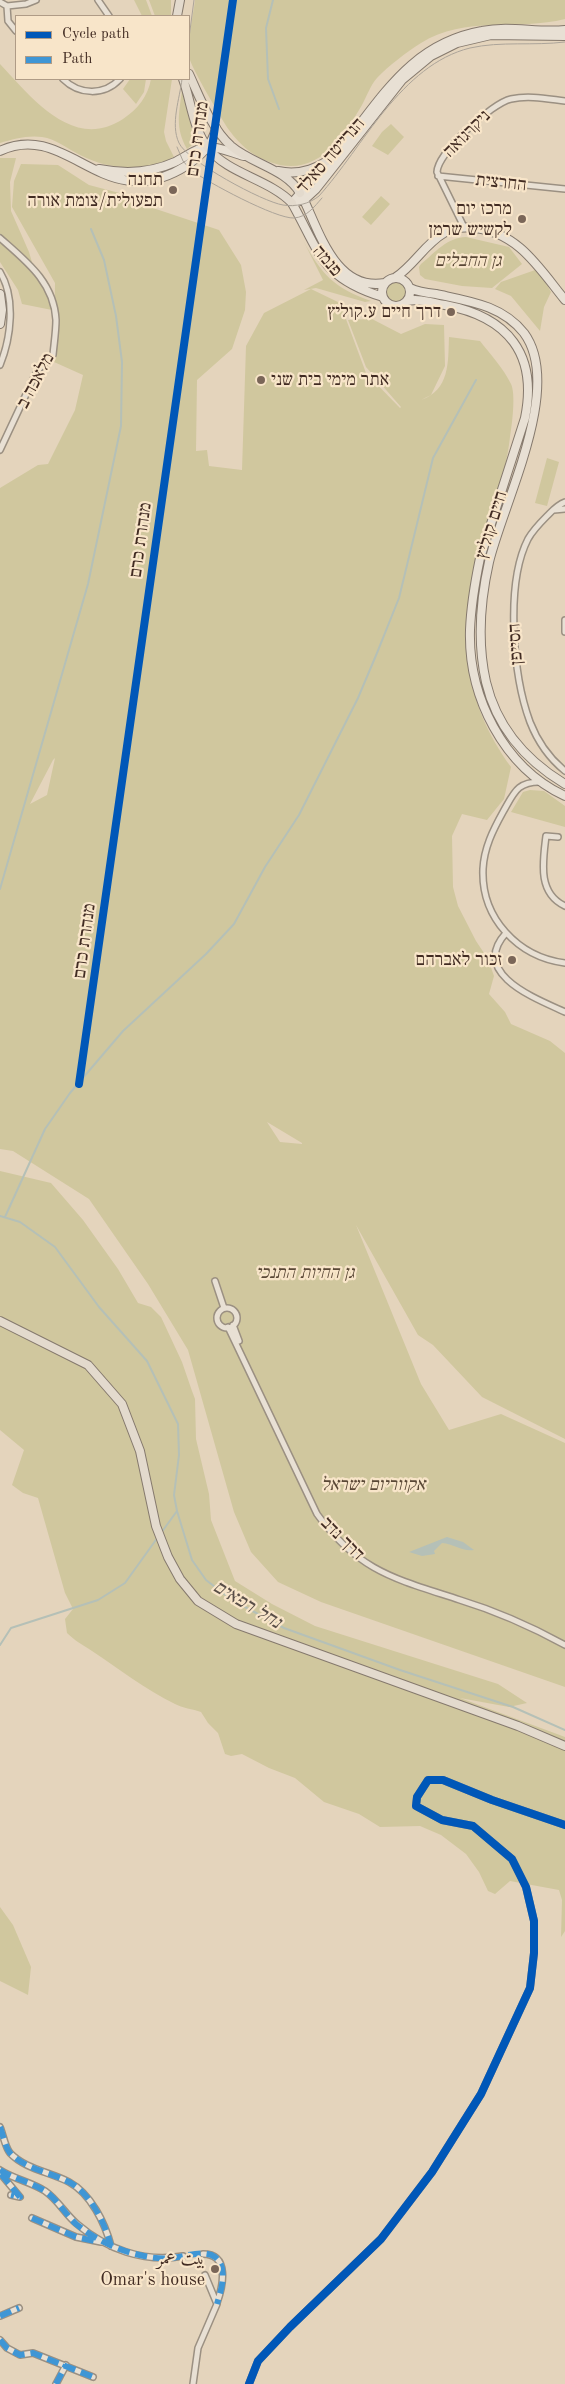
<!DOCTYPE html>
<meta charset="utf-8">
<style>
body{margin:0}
#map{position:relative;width:565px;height:2384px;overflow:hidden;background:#e4d4bc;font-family:"Old Standard TT",serif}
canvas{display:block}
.legend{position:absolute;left:15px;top:15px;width:175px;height:65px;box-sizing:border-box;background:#f8e5c9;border:1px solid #af9b86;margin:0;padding:6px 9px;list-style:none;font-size:15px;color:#412b22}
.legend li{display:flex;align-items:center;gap:10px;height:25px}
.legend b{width:25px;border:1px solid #af9b86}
</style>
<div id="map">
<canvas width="565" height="2384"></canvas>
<ul class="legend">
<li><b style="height:6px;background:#0057b8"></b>Cycle path</li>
<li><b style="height:6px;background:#3f96d5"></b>Path</li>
</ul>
</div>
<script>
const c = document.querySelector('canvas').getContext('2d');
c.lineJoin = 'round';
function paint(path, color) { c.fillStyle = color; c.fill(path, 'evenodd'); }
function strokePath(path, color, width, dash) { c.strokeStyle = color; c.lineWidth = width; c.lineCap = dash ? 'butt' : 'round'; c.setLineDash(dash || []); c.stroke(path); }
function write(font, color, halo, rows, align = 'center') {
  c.font = font + ' "Old Standard TT",Amiri,"Frank Ruhl Libre",serif'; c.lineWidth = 4.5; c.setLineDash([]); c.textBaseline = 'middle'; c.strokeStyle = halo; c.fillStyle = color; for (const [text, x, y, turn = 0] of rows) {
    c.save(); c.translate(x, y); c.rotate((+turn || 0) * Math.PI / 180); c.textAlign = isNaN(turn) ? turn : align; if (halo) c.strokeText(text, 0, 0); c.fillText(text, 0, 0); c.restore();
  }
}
const green = new Path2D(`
 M134,0H146L152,16H142Z
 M149,0H171V16H155Z
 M195,0H565V19C518,31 465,15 421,43C407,52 388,66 377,78C370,86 367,96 362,105C344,135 321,173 280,165C258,160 242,148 229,130C222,120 193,70 190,60C186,42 193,18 195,0Z
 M0,64C31,97 73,152 123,119C138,109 148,96 151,79H172L164,132L166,141L174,157C145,172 109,170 80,155C68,149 56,139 42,137C28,135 13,139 0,143Z
 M130,79H146L144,92L136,104L123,89Z
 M182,90L194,138L192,145L187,149C175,127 179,114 182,90Z
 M391,124L404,137L388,155L372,146L382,132Z
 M0,158H16L10,182L11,211L29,252L36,276L47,293L52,310L22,304L18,290L0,262Z
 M21,164L58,165L89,185L123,194L156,209L219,230L241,265L246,292L245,310L232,349L197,380L196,451L207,450L209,466L242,470L246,346L264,313L311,289L340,303L366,373L400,408L401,407L366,367L348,320L372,319L401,334L425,324L444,325L445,366L431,395L421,400C450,390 448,362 449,337L480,341C490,354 504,369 511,384C516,394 512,425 510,437C505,482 488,518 477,561C459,640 463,700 511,767L504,799L487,820L462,814L452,836L453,887L458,906L476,941L488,959L494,976L489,994L505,1012L511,1024L550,1041L565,1053V1439L482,1397L433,1345L418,1335L356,1225L421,1384L449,1430L501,1414L565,1443V1687L321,1602L278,1582L251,1552L234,1512L188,1350L148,1284L89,1199L13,1151L0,1149V488L38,465L48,464L75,410L83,375L54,362L55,283L12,207L14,181ZM55,758L47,795L30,804L53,760ZM267,1122L302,1143V1144L280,1142Z
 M381,196L390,204L371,225L362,217Z
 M466,237L509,247L522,264L492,288L462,286L425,279L420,275L419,267L421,264C436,252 446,238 466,237Z
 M303,240C321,274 334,288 371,301L365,302L316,288L304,290L323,280Z
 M538,269L551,292L544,307L540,331L511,296L495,289L501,282Z
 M385 292a11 11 0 1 1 22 0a11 11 0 1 1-22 0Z
 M547,458L559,462L547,506L535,503Z
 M530,790L544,791L565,806V827L511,812L523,792Z
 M0,1171L51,1183L83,1220L118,1269L138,1303L151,1307L161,1317L182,1362L192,1391L195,1399L196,1439L209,1494L211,1520L235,1581L272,1604L315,1626L498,1684L527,1703L509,1707L460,1698L565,1737V1931L561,1937L562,1900L559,1890L510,1881L495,1894L488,1891L479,1872L466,1854L441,1835L420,1826L380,1827L359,1814L324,1802L295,1778L269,1768L242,1754L231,1756L225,1754L218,1733L208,1723L201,1712C193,1709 182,1708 175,1704C145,1689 119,1669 92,1651C83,1645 75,1641 67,1633L65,1619L73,1609L65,1593L38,1498L23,1493L12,1485L24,1450L0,1430Z
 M0,1907L13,1925L31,1967L28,1995L0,1981Z`);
const water = new Path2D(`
 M447,1537L463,1542L474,1550C463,1552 454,1544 442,1543L434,1551L435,1554L422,1556L409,1552Z`);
const stream = new Path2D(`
 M273,0L266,28L268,79L279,109
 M0,889L88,584L121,426L122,362L116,316L104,260L91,229
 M0,1216L20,1222L55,1247L99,1307L147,1361L178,1424L179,1455L174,1495L177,1511L192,1560L206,1580L232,1600L284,1628L400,1670L513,1707L565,1730
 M5,1217L45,1129L70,1093L123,1031L206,954L234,924L265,867L299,815L358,698L377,653L399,598L433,458L476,380
 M161,1533L177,1511
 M0,1645L11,1628L98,1600L125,1583L158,1537`);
const streetTunnel = new Path2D(`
 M183,2256L203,2254`);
const street = new Path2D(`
 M98,0L109,16
 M0,2L7,6
 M7,6L26,4L36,0
 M7,6L8,21L16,31
 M63,79C79,95 104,96 120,79
 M438,176L565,189
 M464,227L437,172C438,152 492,103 511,99C529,95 548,99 565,101
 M0,238C26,261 54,282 56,320C56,331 54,344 53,355L37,371L0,450
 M0,272C16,298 11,338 0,365
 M565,502C557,505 553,510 547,516C540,523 533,530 528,539C505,584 513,676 530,722C537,740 549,758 565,771
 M554,510L565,509
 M565,620V632
 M542,782C517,781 514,793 503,812C493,830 484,848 483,869C481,918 518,957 565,963
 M558,837L546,836C543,861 537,893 565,906
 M506,933C469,974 537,999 565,1012
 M215,1281L224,1308
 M217 1318a10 10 0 1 1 20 0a10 10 0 1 1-20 0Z
 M233,1325L239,1341
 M228,1327L317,1514C359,1572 396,1579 460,1600C496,1611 532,1627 565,1645
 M0,2127C3,2134 5,2147 10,2153C25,2169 50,2172 69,2182C91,2194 105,2223 111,2246
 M0,2170C14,2179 31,2182 45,2191C58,2200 65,2214 77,2224C106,2249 144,2263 183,2256
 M0,2173L20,2197L11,2195
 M32,2218L76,2237L101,2242
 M203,2254C230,2254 223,2286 217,2303
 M0,2316L19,2308
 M0,2340L7,2348L20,2355L33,2353L93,2377
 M56,2384L66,2365
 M193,2384L198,2348L217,2304L205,2275
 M249,2384L258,2361L290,2327L381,2239L432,2172L481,2094L530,1988L534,1953V1921L526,1887L512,1859L473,1826L442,1820L416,1806L417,1797L428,1780H443L492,1800L565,1825`);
const secondary = new Path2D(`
 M0,151C68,119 103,218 186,166C200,156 212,146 216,128
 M99,169C125,174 151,173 175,162C185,157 195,149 206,147C219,146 232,153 244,156
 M302,196C319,230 335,292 385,283
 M292,203C307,185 324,170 338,152C381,100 409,44 482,31C510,25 537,33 565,30
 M292,203L304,200L316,189L402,80L431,56L457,43L491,35L565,36
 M292,203C320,253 321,278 383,297
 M396,277C414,265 425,244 444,233C453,227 464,227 474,228C518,232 539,268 565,300
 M382 292a14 14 0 1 1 28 0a14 14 0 1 1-28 0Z
 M410,288C418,292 427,293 436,294C468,301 502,305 524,333C564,387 503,503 489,562C480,602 477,642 486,682C497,728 525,760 565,784
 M0,294L2,310L0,324
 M407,301C419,298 433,303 445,305C508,317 538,354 525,418L480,558C475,582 471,605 470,630C468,696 503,767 565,796`);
const primary = new Path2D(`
 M177,16L180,0
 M189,74C200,98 211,128 231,146C252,164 286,169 300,193
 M183,79C191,101 193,129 208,148C228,174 269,179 292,203
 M278,171C300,176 321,168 337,153
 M0,1321L88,1365L122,1404L140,1451L156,1526L168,1557L180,1579L198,1601L236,1624L518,1726L565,1746`);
const tram = new Path2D(`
 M189,38L194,0
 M182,79C180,98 170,124 179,143C187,161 263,202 283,205C296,207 309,204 319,196C363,147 401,65 470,48C501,41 533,46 565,42
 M177,147L183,161L191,170C207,182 276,219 294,218C307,217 314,207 322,198`);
const quiet = new Path2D(`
 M0,2127C3,2134 5,2147 10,2153C25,2169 50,2172 69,2182C91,2194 105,2223 111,2246
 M0,2170C14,2179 31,2182 45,2191C58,2200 65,2214 76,2224C96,2240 119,2251 144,2256C153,2258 162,2259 171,2258C184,2257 204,2249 215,2257C229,2268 221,2290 217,2304
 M1,2174L20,2197L11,2195
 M32,2218L76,2237L99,2242
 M0,2316L19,2308
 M0,2340L7,2348L20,2355L33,2353L93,2377
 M56,2384L66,2365`);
const cycleway = new Path2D(`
 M79,1084L233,0
 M249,2384L258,2361L290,2327L381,2239L432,2172L481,2094L530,1988L534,1953V1921L526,1887L512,1859L473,1826L442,1820L416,1806L417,1797L428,1780H443L492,1800L565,1825`);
const markers = [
 [173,190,5,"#7a6658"],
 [522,219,5,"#7a6658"],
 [451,312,5,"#7a6658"],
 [261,380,5,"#7a6658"],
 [512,960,5,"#7a6658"],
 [215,2269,5,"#7a6658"]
];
const streetNames = [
 ["ניקרגואה",467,134,-45],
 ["מנהרת כרם",198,139,-82],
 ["הנרייטה סאלד",331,156,-49],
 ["החרצית",501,183,6],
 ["פנמה",327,261,50],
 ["מלאכה ב",36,381,-62],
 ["חיים קוליץ",492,525,-73],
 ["מנהרת כרם",141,540,-82],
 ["הסייפן",516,644,-94],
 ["מנהרת כרם",85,941,-82],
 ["דרך נדב",342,1539,45]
];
const poiNames = [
 ["תחנה",163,180],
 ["תפעולית/צומת אורה",163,201],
 ["מרכז יום",512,209],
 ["לקשיש שרמן",512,230],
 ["דרך חיים ע.קוליץ",441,312],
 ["אתר מימי בית שני",271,380,"left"],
 ["זכור לאברהם",502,960],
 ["بيت عمر",205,2259],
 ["Omar's house",205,2280]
];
const parkNames = [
 ["גן החבלים",468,261],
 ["גן החיות התנכי",305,1273],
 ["אקווריום ישראל",373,1485]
];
const waterNames = [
 ["נחל רפאים",247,1605,31]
];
paint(green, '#d0c79e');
paint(water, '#b5c0b7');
strokePath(stream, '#b5c0b7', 2);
strokePath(streetTunnel, '#c3b29d', 5, [5, 2.5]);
strokePath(street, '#9b9082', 8);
strokePath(secondary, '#85796d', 10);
strokePath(primary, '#85796d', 10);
strokePath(street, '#e8e0d4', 5);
strokePath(secondary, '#e8e0d4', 8);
strokePath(primary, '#e3dacd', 8);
strokePath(tram, '#aca499', 1);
strokePath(quiet, '#3f96d5', 6, [12, 6]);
strokePath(cycleway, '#0057b8', 8);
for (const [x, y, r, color] of markers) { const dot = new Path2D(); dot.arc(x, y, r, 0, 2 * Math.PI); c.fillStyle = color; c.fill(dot); strokePath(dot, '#f8e5c9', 2); }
write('18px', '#412b22', '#f8e5c9', streetNames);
write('18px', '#412b22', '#f8e5c9', poiNames, 'right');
write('italic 18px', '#5a4836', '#f8e5c9', parkNames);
write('italic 19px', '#594e47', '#f8e5c9', waterNames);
</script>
